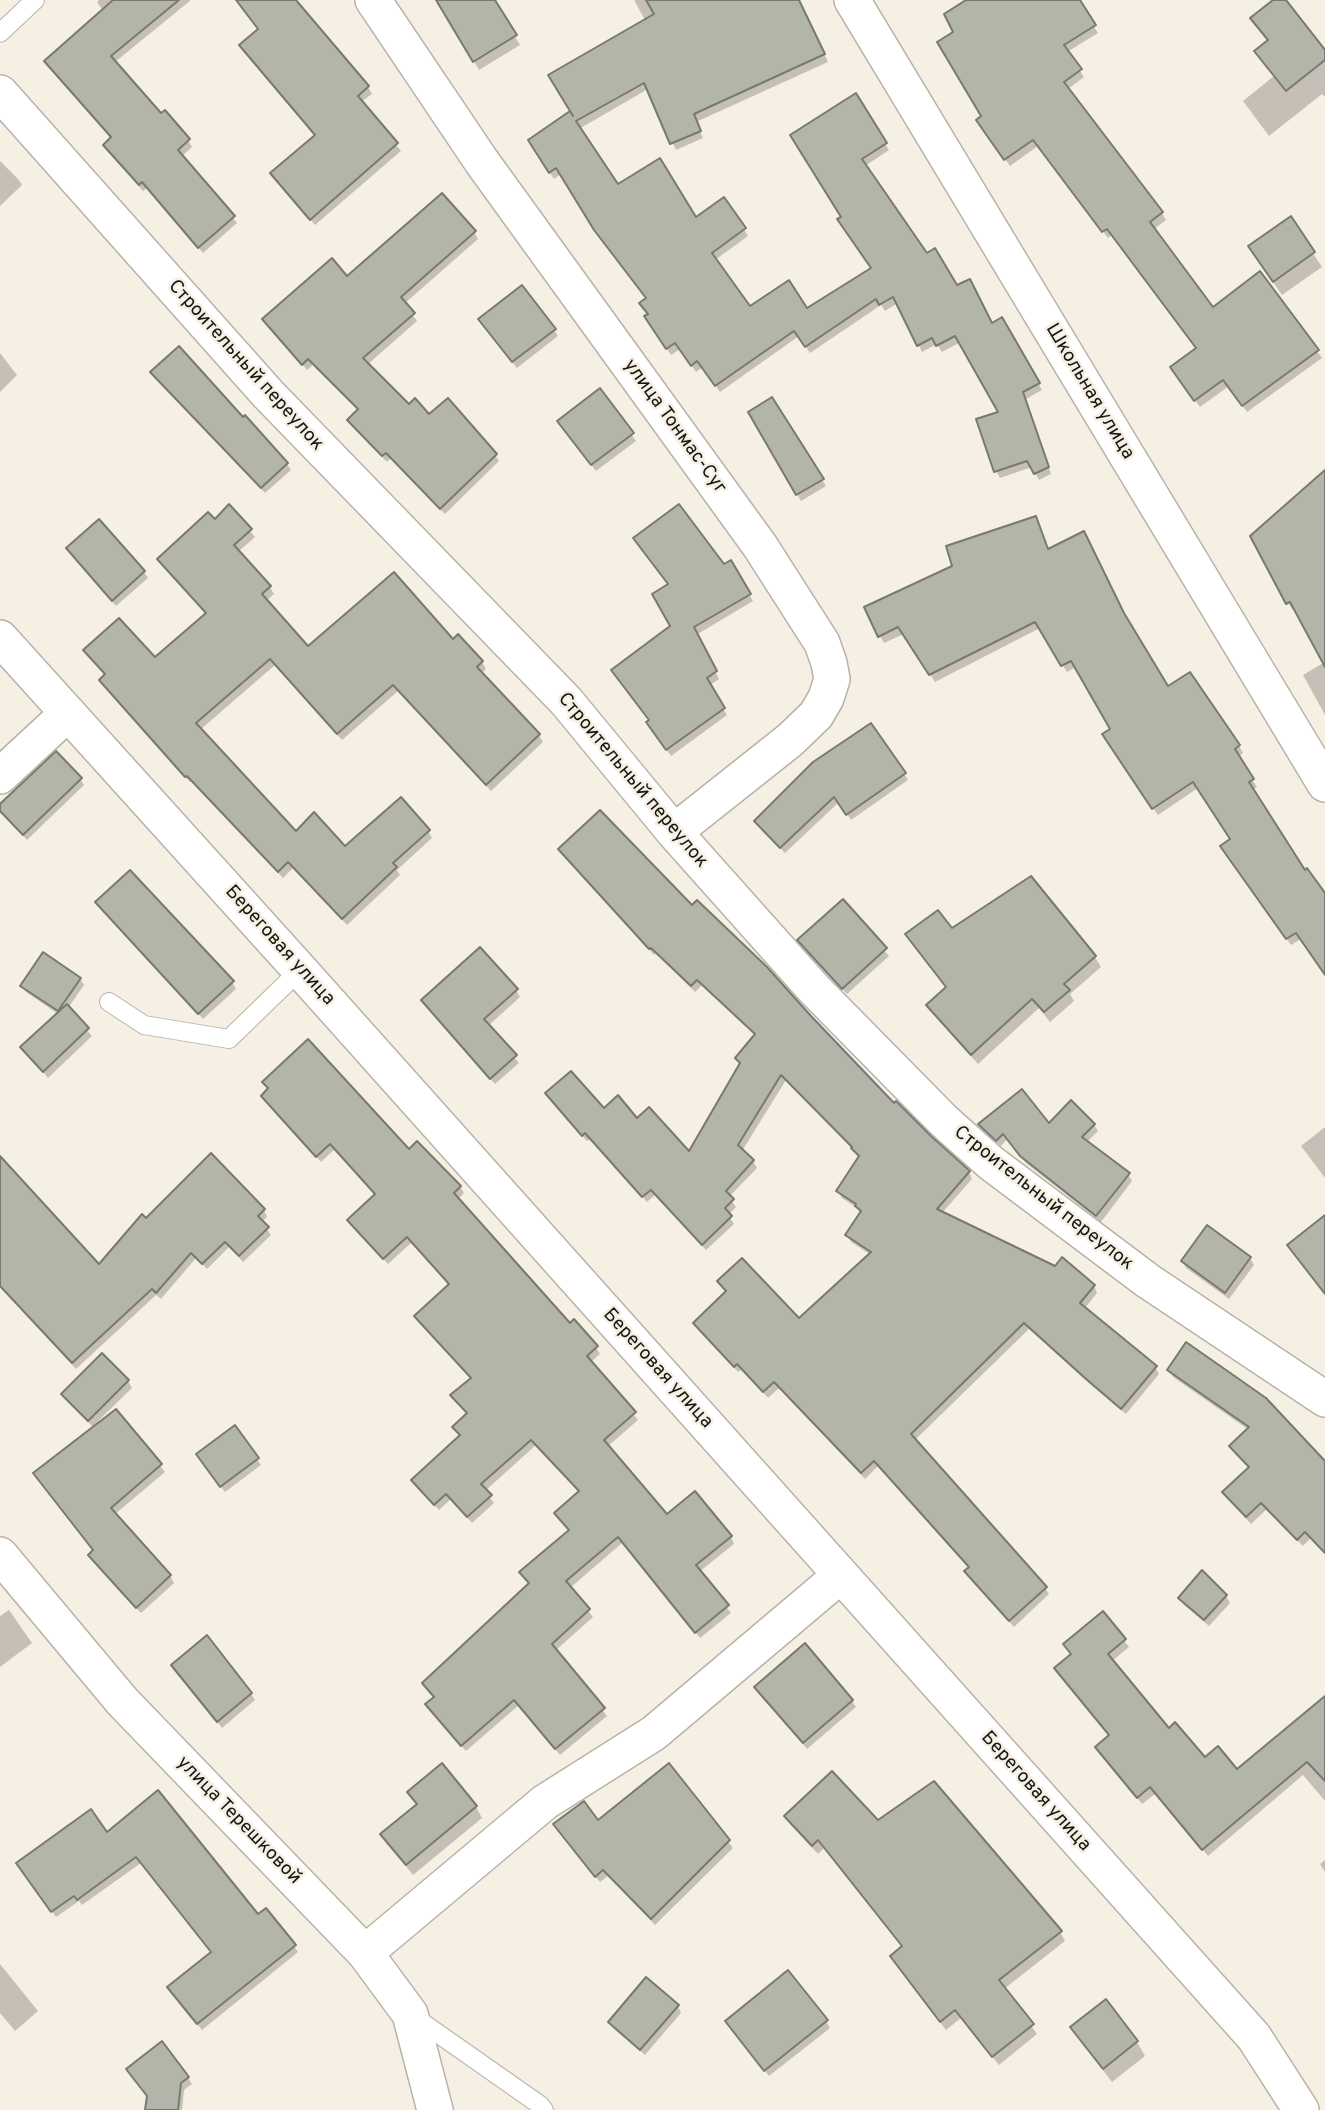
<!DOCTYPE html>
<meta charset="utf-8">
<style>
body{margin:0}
canvas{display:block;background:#f6efe4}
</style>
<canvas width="1325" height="2110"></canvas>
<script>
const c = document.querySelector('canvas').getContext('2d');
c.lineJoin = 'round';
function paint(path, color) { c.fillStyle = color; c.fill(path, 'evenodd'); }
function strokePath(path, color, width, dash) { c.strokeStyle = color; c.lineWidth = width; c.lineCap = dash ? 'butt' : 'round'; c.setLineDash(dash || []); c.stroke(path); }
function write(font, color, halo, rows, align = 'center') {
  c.font = font + ' Overpass,sans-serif'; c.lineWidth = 5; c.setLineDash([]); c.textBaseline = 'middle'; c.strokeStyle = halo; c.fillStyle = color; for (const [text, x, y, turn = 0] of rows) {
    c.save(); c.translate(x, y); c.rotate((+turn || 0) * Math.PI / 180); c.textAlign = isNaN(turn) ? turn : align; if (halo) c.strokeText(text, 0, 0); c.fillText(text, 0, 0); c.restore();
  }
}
const shadow = new Path2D(`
 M99,0H191L115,62L161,116L188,140L192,147L182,156L237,223L203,253L147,188L143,191L109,152L105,145L112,139L50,68L103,11L97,2Z
 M236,0H294L368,87L372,94L361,102L401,151L315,225L276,180L316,136L259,30Z
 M438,0H493L520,45L479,70Z
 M634,0H717L811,26L828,62L696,122L703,138L676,150L648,89L579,129L617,186L695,220L744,229L748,236L715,260L750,308L807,310L873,269L843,217L855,96L889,150L865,166L927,255L992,325L1001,320L1042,390L1026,399L1051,474L1039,480L1032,467L1000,478L996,471L1001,413L961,342L942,352L937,344L922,352L898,303L885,311L881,305L810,353L799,336L720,392L703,367L696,372L680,349L671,355L650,324L647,299L561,174L554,179L534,148L572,112L645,20Z
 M970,0H1078L1098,33L1067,52L1084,77L1068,89L1162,213L1166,220L1153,230L1213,309L1317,351L1322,358L1247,412L1229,386L1200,407L1176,374L1197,349L1112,235L1108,238L1038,146L1010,166L982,127L983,117L955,32Z
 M1275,0H1283L1325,53V97L1322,94L1269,136L1243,101L1274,76L1269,41Z
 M0,161L18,179L22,185L0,206Z
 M1290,218L1322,267L1282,295L1258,260Z
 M474,232L478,239L404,304L417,321L367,365L409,406L495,455L499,461L445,514L391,458L387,462L353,427L349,420L359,411L313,365L307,370L264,319L347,278Z
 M484,326L554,330L558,336L517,368Z
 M0,353L17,375L0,392Z
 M152,373L242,420L287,464L291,470L265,493L156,379Z
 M600,391L636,441L596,471L563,428Z
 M771,400L826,486L801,501L750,412Z
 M1325,473V715L1303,675L1325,662L1295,608L1292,609L1289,604L1298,599Z
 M229,507L255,537L238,552L270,587L274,594L266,601L308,649L453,642L482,662L486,669L481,674L539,735L543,742L491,791L398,691L342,740L275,665L200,730L296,833L345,848L428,831L432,838L397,870L400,875L347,925L293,868L283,878L192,781L190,782L105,687L101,680L106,676L85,650L155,660L207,614L163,566L159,559L215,521Z
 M68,549L144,572L148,578L116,606Z
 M1048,551L1126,620L1168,689L1239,746L1243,753L1238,757L1257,787L1252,790L1305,872L1325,896V954L1301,939L1291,945L1227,854L1232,840L1198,788L1158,815L1108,742L1112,729L1076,667L1067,672L1040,628L935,682L904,634L884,643L880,636Z
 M730,562L753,601L696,635L719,679L709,686L727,715L671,756L652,729L651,721L673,626L724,566Z
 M904,774L908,780L851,820L839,802L785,853L760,828L756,821Z
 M80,779L84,785L27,840L0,810V807Z
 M560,849L692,908L894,1106L969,1172L972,1179L942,1213L1094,1286L1097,1293L1085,1308L1155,1367L1159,1374L1126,1414L1091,1385L1029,1329L914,1441L1045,1588L1049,1594L1014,1627L970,1578L966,1572L970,1568L878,1466L865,1479L779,1388L768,1398L742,1369L738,1372L699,1329L727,1293L720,1282L799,1320L871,1255L851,1242L847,1235L861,1214L857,1208L842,1198L838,1191L860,1158L853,1149L786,1080L742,1151L753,1161L757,1168L729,1197L736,1207L728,1215L734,1224L706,1250L655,1195L647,1202L590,1139L587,1141L551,1100L547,1094L637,1121L690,1154L741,1065L737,1059L756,1035L702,985L695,992L656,953L654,955L564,856Z
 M843,902L889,956L847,994L803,947L799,940Z
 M97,903L232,982L236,989L203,1019L101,909Z
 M951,930L1095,957L1101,967L1070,994L1074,1001L1050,1022L1039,1008L978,1064L934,1015L928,1005L947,988L914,945Z
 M80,979L84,985L68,1008L92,1036L48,1078L22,1047L58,1014L26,992L22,986Z
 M516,990L520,997L488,1026L519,1063L495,1084L423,1000Z
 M264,1082L409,1151L460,1187L464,1193L457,1200L570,1325L596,1347L600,1354L590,1363L638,1420L607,1447L667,1516L731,1537L734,1544L699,1572L731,1613L700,1638L622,1543L570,1588L593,1617L555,1651L607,1716L560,1755L519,1705L466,1751L431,1711L427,1705L435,1699L424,1684L530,1584L522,1572L570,1531L560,1520L580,1493L536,1445L485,1491L494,1503L472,1523L451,1499L439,1510L417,1487L413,1480L461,1437L454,1427L468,1415L453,1396L472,1379L420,1323L416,1317L450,1286L411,1243L388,1264L353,1227L349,1220L376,1195L335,1149L321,1162L267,1103L263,1097L269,1090Z
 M980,1125H1094L1098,1131L1087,1142L1128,1174L1132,1181L1101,1222L1026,1163L1007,1139L1001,1146L984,1131Z
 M1325,1127V1178L1301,1146Z
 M0,1178L99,1266L147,1220L264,1210L267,1217L262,1222L271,1235L243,1262L229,1247L207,1269L196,1258L161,1299L156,1295L76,1369L0,1287Z
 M1207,1227L1250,1258L1254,1265L1229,1299L1186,1268L1183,1262Z
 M102,1355L128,1381L132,1388L95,1424L97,1426L115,1412L165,1472L114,1515L170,1576L174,1583L141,1613L94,1562L90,1555L95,1552L94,1428L67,1401L63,1394Z
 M1169,1370L1325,1464V1553L1311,1538L1303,1546L1266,1510L1251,1524L1229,1500L1224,1493L1250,1469L1235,1454L1231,1446L1249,1430L1173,1377Z
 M257,1459L261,1465L225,1492L202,1461Z
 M1226,1596L1230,1603L1209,1626L1184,1605L1180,1598Z
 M9,1610L32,1643L0,1667V1616Z
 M1103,1613L1129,1647L1111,1662L1168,1730L1204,1760L1237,1772L1319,1703L1318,1702L1325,1696V1801L1303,1775L1208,1856L1155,1794L1142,1804L1097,1747L1111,1736L1072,1655L1065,1644Z
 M177,1672L251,1694L255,1700L222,1728Z
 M760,1694L852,1701L856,1707L807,1749Z
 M669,1766L733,1848L655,1925L608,1876L600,1882L559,1831L598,1822Z
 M409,1792L476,1807L482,1818L413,1875L389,1845L382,1834L417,1806Z
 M786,1816L877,1822L1060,1932L1065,1941L1004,1989L1037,2034L999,2065L961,2018L946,2030L897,1965L903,1948L824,1848L818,1854L791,1825Z
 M107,1834L294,1946L298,1952L202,2030L173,1994L213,1953L141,1863L82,1905L79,1901L56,1917L22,1870Z
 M1325,1860V1872L1320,1864Z
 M0,1964L38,2011L15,2031L0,2013Z
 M678,2006L681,2013L645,2055L614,2029L610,2022Z
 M826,2021L830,2028L769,2076L731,2028Z
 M1072,2027L1137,2042L1145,2056L1112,2082L1081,2042Z
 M188,2078L192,2084L184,2090L182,2110H147L148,2097Z`);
const building = new Path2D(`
 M113,0H179L111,56L161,113L165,110L190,139L178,150L235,216L198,248L142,182L139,185L103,145L111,137L44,61Z
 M236,0H296L369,86L358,96L398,143L310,220L270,173L315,135L239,45L258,29Z
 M436,0H495L517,35L473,62Z
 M646,0H799L825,54L694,114L701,131L670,144L644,83L576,121L618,184L660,158L696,217L724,197L746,228L712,253L750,306L789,280L807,308L871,268L837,219L841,217L790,135L856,93L887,143L862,159L927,253L935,248L957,285L970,279L992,323L1002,317L1040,383L1023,392L1049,467L1034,474L1027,461L994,472L976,419L998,412L955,336L936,346L932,338L917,346L893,297L879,305L876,299L805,347L794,331L715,386L697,361L691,366L675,343L666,349L644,316L648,314L639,303L646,298L594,230L556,168L549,173L528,140L570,111L573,116L548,75L654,14Z
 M966,0H1080L1096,25L1064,45L1082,69L1064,82L1163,212L1150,222L1213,307L1260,271L1319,350L1242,406L1223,380L1194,401L1170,367L1196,348L1107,229L1102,232L1033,140L1004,160L976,120L981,116L937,42L953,32L944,14Z
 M1273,0H1286L1325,50V60L1286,91L1254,51L1268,40L1250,18Z
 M442,193L476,231L401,297L415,313L363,358L409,404L415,398L429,414L448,398L497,454L440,509L386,453L382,456L347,420L358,409L308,359L302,365L262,319L332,258L347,276Z
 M1291,216L1315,252L1273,282L1248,246Z
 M522,285L556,329L512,362L478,319Z
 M179,346L243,417L245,415L288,463L261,488L150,372Z
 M600,388L634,433L591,465L557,421Z
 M772,397L824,479L796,495L748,412Z
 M1325,470V667L1290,602L1286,604L1250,536Z
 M229,504L252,529L234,545L271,586L262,594L308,646L394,572L453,639L458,634L483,661L477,667L540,734L486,785L393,685L337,734L270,659L196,723L296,831L314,812L345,846L401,797L430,830L393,863L397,867L342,919L288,862L278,872L187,776L185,777L99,680L105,674L83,650L119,618L155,657L206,613L157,559L208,512L215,519Z
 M679,504L724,564L731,560L751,594L694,627L717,671L707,678L725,708L666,750L646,722L649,720L611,670L670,626L652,594L668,584L633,538Z
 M1036,516L1048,549L1084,531L1124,613L1168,686L1190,672L1240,745L1235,749L1254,779L1249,782L1305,870L1307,868L1325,893V975L1296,933L1286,939L1220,846L1230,839L1193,782L1152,809L1102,734L1110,729L1071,661L1061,666L1035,622L929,675L898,627L878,637L864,607L952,566L946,546Z
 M99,519L145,571L112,601L66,548Z
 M871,723L906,773L846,815L834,797L780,848L754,821L813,762Z
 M56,751L82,778L23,835L0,811V804Z
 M600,810L692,905L697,900L767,967L811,1016L894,1103L896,1101L931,1136L970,1171L937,1209L1055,1266L1062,1257L1095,1285L1080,1303L1157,1366L1121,1409L1085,1378L1024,1323L911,1434L1047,1587L1009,1621L964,1571L969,1567L874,1461L861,1473L774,1382L763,1392L737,1364L734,1367L693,1323L726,1291L717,1281L742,1258L799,1318L871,1252L845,1235L861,1211L855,1206L856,1204L836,1191L859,1156L851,1148L852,1147L781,1075L738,1145L754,1160L726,1191L734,1199L725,1208L732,1216L702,1245L651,1190L642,1197L585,1133L582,1136L545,1093L571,1071L604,1108L618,1095L637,1118L649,1107L689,1151L740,1063L735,1058L755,1034L697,980L691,986L651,948L649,949L558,849Z
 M130,870L234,981L198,1014L95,902Z
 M1031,876L1096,956L1064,984L1070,990L1044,1012L1032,999L971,1055L926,1005L946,987L905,934L938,910L952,928Z
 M843,899L887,948L842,989L797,940Z
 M480,947L518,989L484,1019L517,1055L490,1079L421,1000Z
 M43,952L81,978L58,1011L20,986Z
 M67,1004L89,1028L43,1072L20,1047Z
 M308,1039L409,1149L417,1141L461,1186L454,1193L570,1323L574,1319L598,1346L587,1356L636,1412L604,1440L667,1514L695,1491L732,1536L696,1565L729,1605L695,1633L618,1537L566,1581L590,1609L552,1644L605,1708L555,1749L514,1700L461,1746L425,1704L434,1697L422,1683L529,1583L519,1572L569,1530L554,1513L579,1491L531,1440L481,1484L492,1495L467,1517L446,1494L434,1505L411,1480L460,1435L452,1427L467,1413L450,1395L471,1378L414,1316L449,1284L407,1237L383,1259L347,1220L375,1194L330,1144L316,1157L261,1096L268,1088L262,1082Z
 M1022,1089L1049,1123L1071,1100L1095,1124L1082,1137L1130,1173L1096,1216L1020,1156L1003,1134L996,1141L978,1124Z
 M211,1153L265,1209L258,1216L269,1227L239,1256L225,1242L202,1264L191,1253L156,1293L152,1289L72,1363L0,1286V1156L99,1264L142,1214L146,1218Z
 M1325,1215V1294L1287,1245Z
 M1207,1225L1251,1257L1225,1293L1181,1261Z
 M1186,1342L1266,1398L1325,1461V1553L1305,1532L1297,1540L1261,1503L1246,1517L1222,1492L1249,1467L1229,1446L1249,1427L1167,1370Z
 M102,1353L129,1380L88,1421L61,1394Z
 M116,1409L162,1464L111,1508L171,1575L136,1608L88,1555L93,1550L33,1473Z
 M235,1425L259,1458L220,1487L196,1454Z
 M1202,1570L1227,1595L1204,1620L1178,1598Z
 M1103,1611L1126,1639L1108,1654L1169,1728L1175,1722L1205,1757L1218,1746L1237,1769L1325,1696V1781L1307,1762L1202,1850L1150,1787L1137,1798L1095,1747L1109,1735L1054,1668L1071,1654L1063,1644Z
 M207,1635L252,1693L217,1722L171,1665Z
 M805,1643L853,1700L803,1743L754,1687Z
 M442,1763L477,1806L406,1865L380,1834L417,1804L407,1792Z
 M669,1763L730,1840L651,1919L603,1870L595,1877L553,1824L584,1801L598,1820Z
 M832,1771L878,1820L934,1781L1062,1931L999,1980L1034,2024L992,2057L955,2010L940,2022L890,1956L902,1946L818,1840L812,1846L784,1816Z
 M158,1790L258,1914L266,1908L296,1945L197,2024L167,1987L211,1952L136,1857L77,1900L74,1896L51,1912L16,1863L91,1809L107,1832Z
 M788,1970L828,2020L764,2071L725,2021Z
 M646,1977L679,2005L640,2050L608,2022Z
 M1106,1999L1138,2041L1103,2069L1070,2027Z
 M162,2041L189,2077L181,2083L178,2110H145L147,2096L126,2069Z`);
const service = new Path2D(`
 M0,33L35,0
 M109,1002L144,1025L229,1039L300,970
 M413,2016L540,2105L544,2110`);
const minor = new Path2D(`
 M373,0L482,162L760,546L822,643L829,663L832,679L826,698L816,715L790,740L674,832
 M852,0L1325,784
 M0,93L268,394L566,701L674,832L814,989L944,1121L991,1163L1148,1281L1325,1399
 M0,638L300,970L1254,2037L1301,2110
 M0,776L68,713
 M0,1555L122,1701L365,1953L410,2014L435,2110
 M365,1953L545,1802L654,1733L841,1575`);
const streetNames = [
 ["Строительный переулок",245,366,48],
 ["Школьная улица",1089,392,59],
 ["улица Тонмас-Суг",674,427,54],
 ["Строительный переулок",632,781,50],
 ["Береговая улица",279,946,48],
 ["Строительный переулок",1043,1199,38],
 ["Береговая улица",657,1369,48],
 ["Береговая улица",1035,1792,48],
 ["улица Терешковой",238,1821,46]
];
paint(shadow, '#0003');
paint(building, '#b3b5a9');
strokePath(building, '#787a6f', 2);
strokePath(service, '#b8b2a7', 20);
strokePath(minor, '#b8b2a7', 38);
strokePath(service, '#fff', 18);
strokePath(minor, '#fff', 35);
write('19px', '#181612', '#f6efe4', streetNames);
</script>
